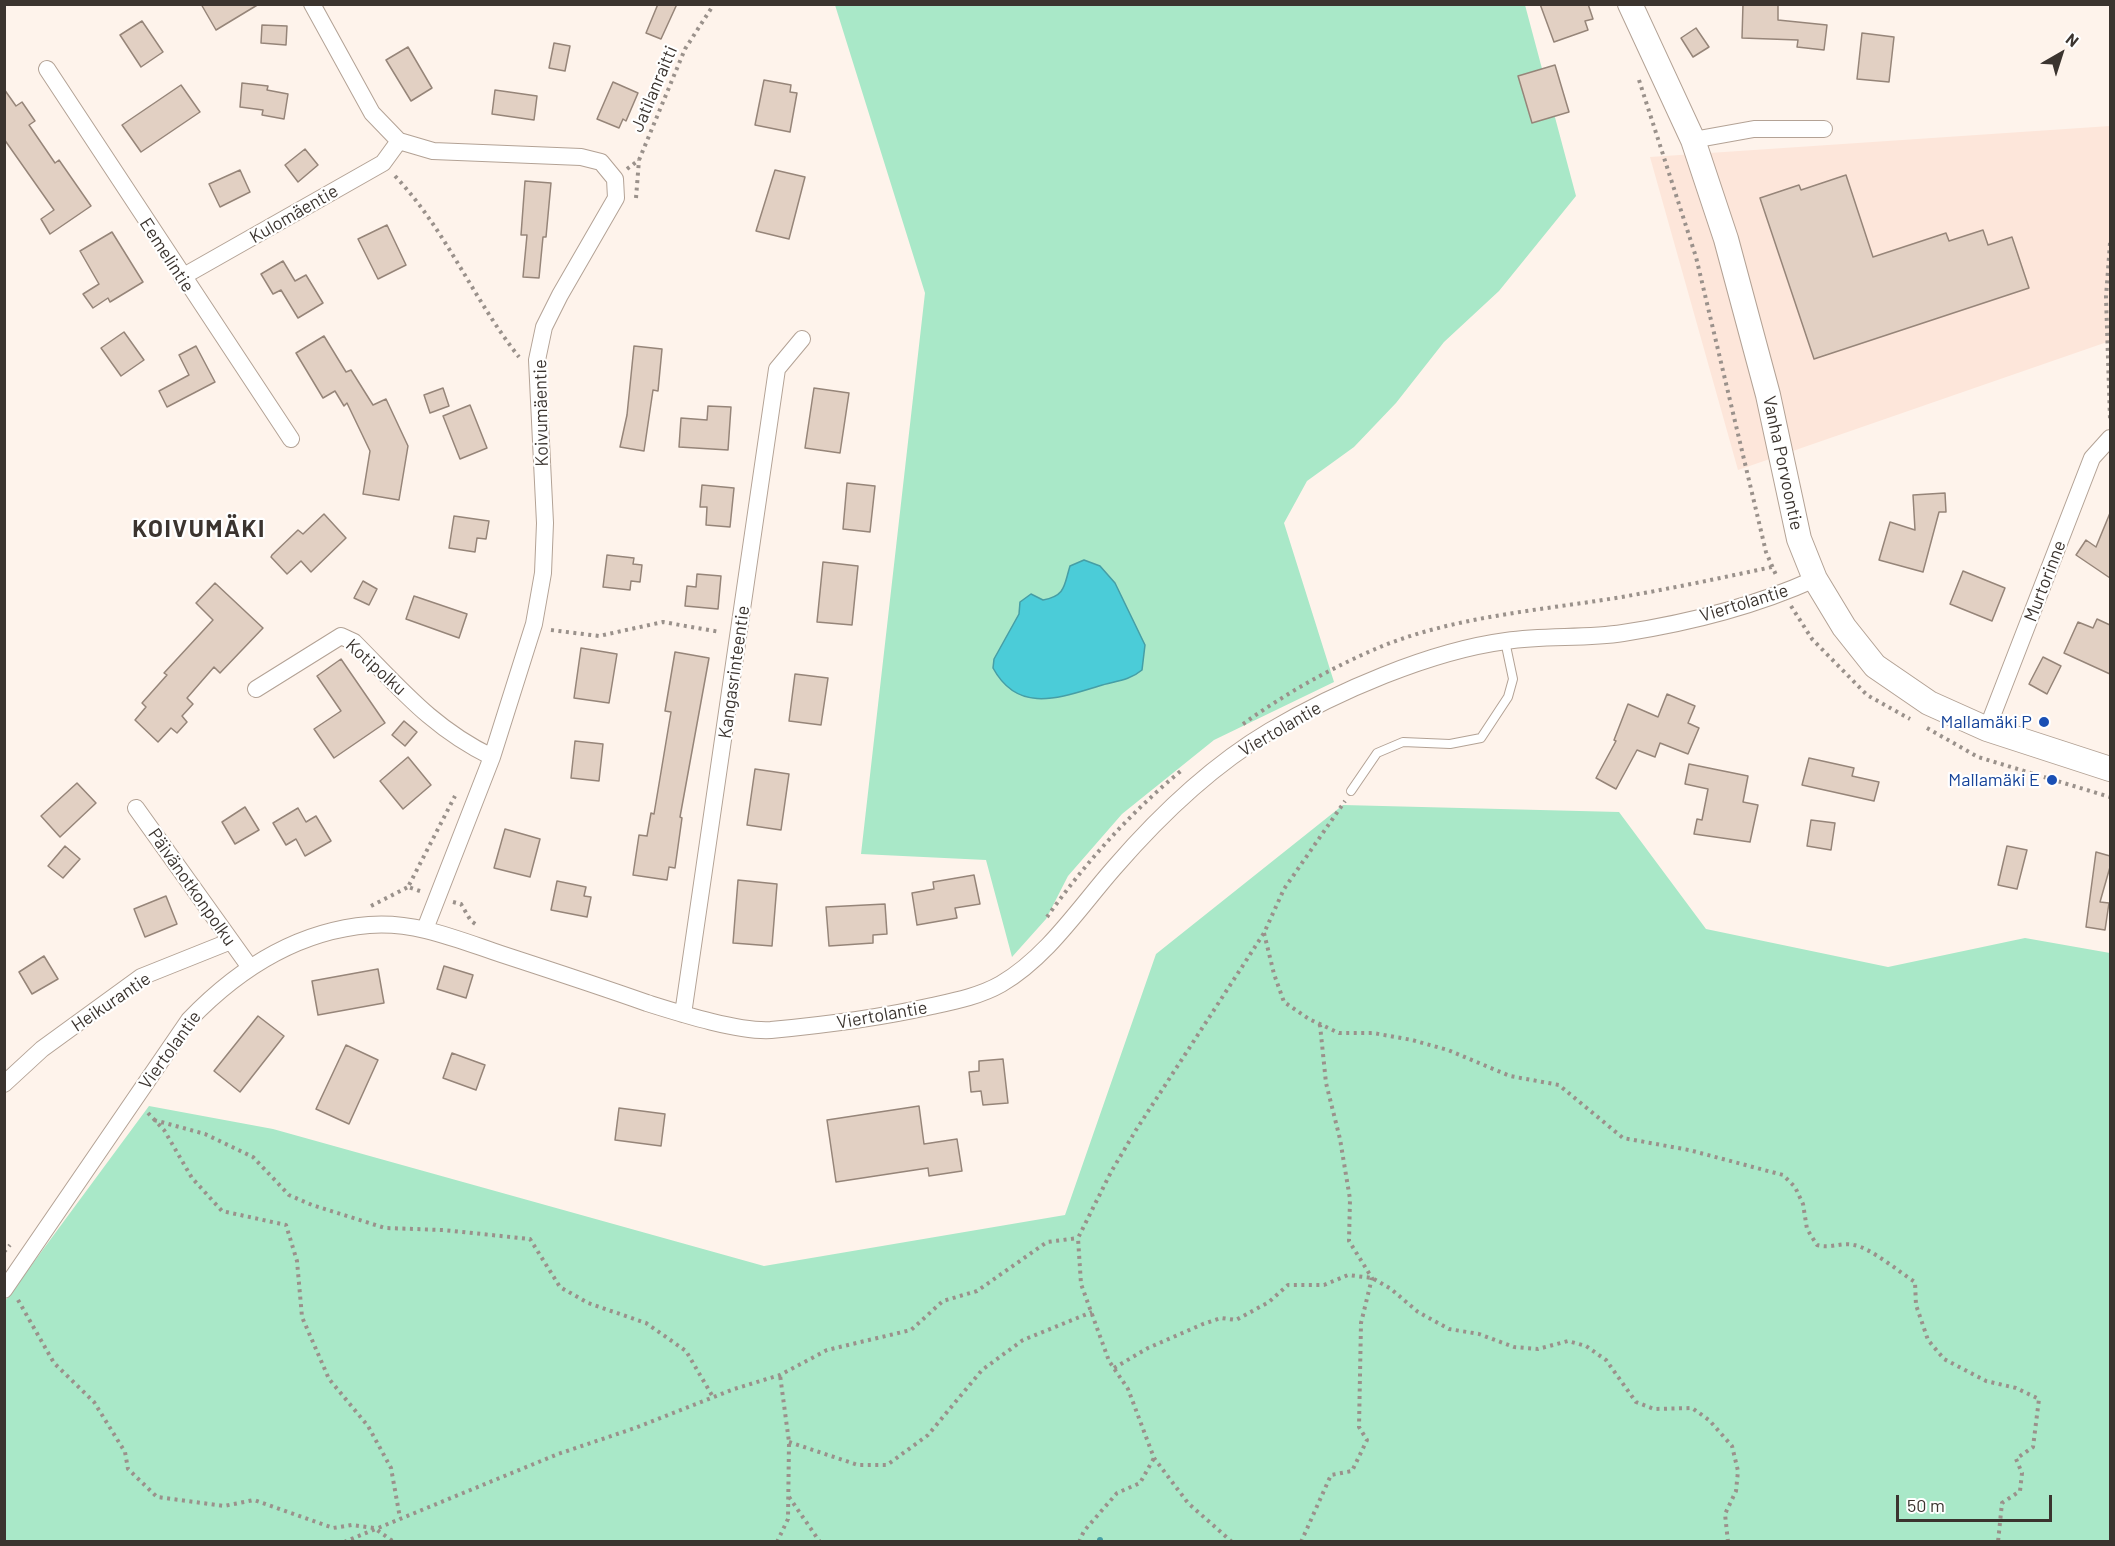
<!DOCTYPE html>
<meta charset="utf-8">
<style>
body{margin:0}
#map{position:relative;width:2115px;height:1546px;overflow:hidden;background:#fef3eb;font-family:Barlow,sans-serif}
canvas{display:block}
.frame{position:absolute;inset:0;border:6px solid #3b342f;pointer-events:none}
.north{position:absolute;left:2031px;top:24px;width:60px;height:60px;-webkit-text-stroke:4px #fff;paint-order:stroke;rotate:39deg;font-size:16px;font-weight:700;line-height:24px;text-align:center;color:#3b342f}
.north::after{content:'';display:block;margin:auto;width:21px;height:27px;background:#3b342f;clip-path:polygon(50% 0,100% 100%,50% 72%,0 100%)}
.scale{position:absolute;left:1896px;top:1495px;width:156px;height:27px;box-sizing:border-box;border:3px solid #3b342f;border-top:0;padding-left:8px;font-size:18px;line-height:21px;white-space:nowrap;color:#3b342f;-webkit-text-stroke:4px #fff;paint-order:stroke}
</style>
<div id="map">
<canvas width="2115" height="1546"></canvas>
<div class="frame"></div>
<div class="north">N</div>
<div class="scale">50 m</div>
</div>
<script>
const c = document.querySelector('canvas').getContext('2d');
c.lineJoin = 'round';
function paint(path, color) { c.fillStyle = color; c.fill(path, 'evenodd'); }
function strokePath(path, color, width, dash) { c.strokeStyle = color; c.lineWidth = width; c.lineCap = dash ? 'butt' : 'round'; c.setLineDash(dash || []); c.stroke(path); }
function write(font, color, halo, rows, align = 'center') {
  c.font = font + ' Barlow,sans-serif'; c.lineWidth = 4.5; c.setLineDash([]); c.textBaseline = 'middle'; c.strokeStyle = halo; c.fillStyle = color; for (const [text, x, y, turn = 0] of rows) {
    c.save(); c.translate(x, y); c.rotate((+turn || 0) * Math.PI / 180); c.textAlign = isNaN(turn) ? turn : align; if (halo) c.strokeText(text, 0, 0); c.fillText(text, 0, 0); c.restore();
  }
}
const industrial = new Path2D(`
 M2110,126V341L1738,470L1650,157Z`);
const green = new Path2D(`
 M835,5H1525L1576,196L1499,291L1444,342L1396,403L1354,447L1307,481L1284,523L1334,682L1214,740L1122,814L1068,876L1046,919L1012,957L986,860L861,854L925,293Z
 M1343,805L1619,812L1706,929L1888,967L2025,938L2110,953V1541L5,1542V1301L149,1106L273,1129L764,1266L1065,1215L1156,954Z`);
const water = new Path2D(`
 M1084,560L1100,566L1115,583L1145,645L1142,670C1129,681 1115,681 1099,686C1059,698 1018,714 993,668L994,659L1019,614L1020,602L1031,594L1043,600C1066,596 1064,585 1070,566Z`);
const stream = new Path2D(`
 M1100,1540V1542`);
const building = new Path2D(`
 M201,4H259L216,30Z
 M658,4H677L661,39L646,33Z
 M1540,4H1588L1593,19L1585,21L1588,30L1554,42Z
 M1743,4H1778V20L1827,25L1824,50L1797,47L1798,40L1742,38Z
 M142,21L163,52L141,67L120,35Z
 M262,25L287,26L286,45L261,43Z
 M1696,28L1709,47L1693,57L1681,38Z
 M1862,33L1894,37L1889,82L1857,79Z
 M554,43L570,46L565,71L549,68Z
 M408,47L432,88L411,101L386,60Z
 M1555,65L1569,112L1532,123L1518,76Z
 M764,80L791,85L790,92L797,93L790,132L755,125Z
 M613,82L638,93L626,121L623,119L619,128L597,119Z
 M242,83L268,86L267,90L288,94L284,119L262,115L263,110L240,107Z
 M181,85L200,112L141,152L122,125Z
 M4,89L16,106L22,102L35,121L29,125L55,163L59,160L91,206L50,234L41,219L54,210L4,139Z
 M495,90L537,96L534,120L492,114Z
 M305,149L318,165L298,182L285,165Z
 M240,170L250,192L220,207L209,184Z
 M775,170L805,177L789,239L756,231Z
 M1846,175L1873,257L1946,233L1949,241L1983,230L1988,245L2012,237L2029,288L1814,359L1760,198L1799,185L1801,190Z
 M525,181L551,183L546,237H543L539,278L523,277L527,235H521Z
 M387,225L406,265L378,279L358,239Z
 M112,232L143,282L110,302L108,298L93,308L83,294L99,284L80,251Z
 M283,261L295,281L306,275L323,303L298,318L281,290L273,294L261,274Z
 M124,332L144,360L121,376L101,348Z
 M324,336L346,372L351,370L373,405L386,399L408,446L399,500L363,494L370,451L347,403L344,406L335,391L323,398L296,353Z
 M196,346L215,382L167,407L159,391L189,375L179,355Z
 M634,346L662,349L658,391L653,390L644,451L620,447L627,415Z
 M443,388L449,406L430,413L424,395Z
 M814,388L849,393L840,453L805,448Z
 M470,405L487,448L460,459L443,416Z
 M708,406L731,407L728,450L679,447L681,418L707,420Z
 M847,483L875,486L870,532L843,529Z
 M702,485L734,488L730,527L706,525L707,507H700Z
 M1945,493L1946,512H1939L1923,572L1879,560L1890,522L1915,530L1913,495Z
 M2110,513V578L2076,555L2086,540L2096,547Z
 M324,514L346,538L311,572L301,561L287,574L271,557L272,555L298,530L303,534Z
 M454,516L489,521L486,539L477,538L475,552L449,548Z
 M607,555L634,558L633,564L642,565L640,582L631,581L630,590L603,587Z
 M823,562L858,566L852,625L817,622Z
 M1963,571L2005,588L1992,621L1950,604Z
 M697,574L721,576L718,609L685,606L687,586L696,587Z
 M363,581L377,589L369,605L354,598Z
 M215,583L263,628L220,673L214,667L187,698L193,704L182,716L187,722L177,733L171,728L158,742L135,720L146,707L142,703L167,675L164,673L213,620L196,603Z
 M414,596L467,614L459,638L406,619Z
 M2097,619L2110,625V674L2064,653L2078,622L2093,628Z
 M581,648L617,654L609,703L574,698Z
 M675,652L709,658L680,817L682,818L675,868L669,867L667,880L633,875L639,835L647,836L651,813L654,814L671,712L665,711Z
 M2043,657L2061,666L2047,694L2029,684Z
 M341,659L385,723L334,758L314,729L341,711L317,676Z
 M795,674L828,678L821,725L789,721Z
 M1667,694L1695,706L1688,723L1699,728L1688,754L1660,743L1655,757L1637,750L1616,789L1596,778L1616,741L1614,740L1628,704L1658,717Z
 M404,721L417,732L405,746L392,735Z
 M575,741L603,744L599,781L571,778Z
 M408,757L431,785L403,809L380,781Z
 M1809,758L1854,768L1852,776L1879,782L1874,801L1802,785Z
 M1689,764L1748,776L1743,802L1758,805L1750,842L1694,834L1697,819L1702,820L1708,789L1685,784Z
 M755,769L789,774L781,830L747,825Z
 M77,783L96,803L60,837L41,816Z
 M245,807L259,830L235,844L222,822Z
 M298,808L306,822L316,816L331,841L305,856L296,839L286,845L273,823Z
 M1811,820L1835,823L1831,850L1807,846Z
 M505,829L540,839L530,877L494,868Z
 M65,846L80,859L63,878L48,866Z
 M2007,846L2027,850L2017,889L1998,885Z
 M2096,852L2110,856V867L2100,902L2109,903L2105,930L2086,927Z
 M974,875L980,904L955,908L957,918L917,925L912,893L934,889L933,882Z
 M738,880L777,884L772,946L733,943Z
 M557,881L586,887L584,896L591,897L587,917L551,910Z
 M166,896L177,924L145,937L134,909Z
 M885,904L887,934L873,935V943L829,946L826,907Z
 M44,956L58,979L32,994L19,972Z
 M444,966L473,975L466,998L437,989Z
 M378,969L384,1003L318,1015L312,981Z
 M258,1016L284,1036L240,1092L214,1071Z
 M346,1045L378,1060L349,1124L316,1109Z
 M452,1053L485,1065L476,1090L443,1078Z
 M1003,1059L1008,1103L983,1105L981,1091L971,1092L969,1072L979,1071V1061Z
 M919,1106L924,1144L957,1139L962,1171L929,1176L928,1168L836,1182L827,1120Z
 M619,1108L665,1114L661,1146L615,1140Z`);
const path = new Path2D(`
 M1639,80L1696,257L1766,552L1776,575
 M627,169L639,160L685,49L714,4
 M395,176C446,230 473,299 519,357
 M636,198L639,160
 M2110,243L2106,297L2110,419
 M1791,606L1812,639L1867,695L1910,719
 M551,630L599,636L663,622L720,632
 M1243,724C1286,693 1336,665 1385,645C1454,618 1530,611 1603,600C1660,591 1716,579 1772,567
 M1927,728L1978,757L2110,797
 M420,891L408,887L455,796
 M453,902L461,904L471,921L477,925
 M371,906L408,887
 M1047,917C1086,862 1130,813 1182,770
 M1264,933L1274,974L1284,1002L1309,1019L1339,1033H1373L1412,1040L1448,1050L1510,1076L1559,1085L1623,1138L1689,1150L1783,1175L1795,1187L1803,1204L1807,1229L1817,1245C1831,1249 1840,1242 1854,1245C1871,1248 1899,1272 1915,1282L1916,1305L1928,1340L1944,1359L1986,1381L2016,1388L2039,1399L2033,1447L2016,1459L2022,1473L2020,1491L2002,1503L1998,1542
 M148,1113L164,1130L192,1178L222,1211L286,1225L297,1261L302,1317L329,1379L368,1426L391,1468L400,1518
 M154,1120L205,1134L253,1157L289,1195L312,1205L385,1228L443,1230L530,1239L560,1287L588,1303L646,1323L686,1351L713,1397
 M4,1252L10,1245
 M18,1300L54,1363L94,1402L125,1452L128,1469L157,1497L224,1506L254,1500L333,1528L352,1525L374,1528L394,1542
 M1114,1368L1148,1348L1203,1324L1221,1318L1236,1320L1269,1302L1288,1285H1324L1348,1275L1372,1278L1391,1289L1418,1312L1449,1329L1479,1334L1514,1347L1538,1349L1568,1341L1586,1346L1606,1360L1636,1402L1654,1409L1692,1408L1709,1420L1732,1446L1738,1471L1736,1491L1725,1514L1728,1542
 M789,1442L858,1465H887L928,1435L982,1370L1023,1340L1092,1312
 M789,1497L820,1542
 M344,1542L558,1454L635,1428L734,1389L780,1375L827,1350L911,1330L943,1301L977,1291L1047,1242L1078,1238
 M777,1542L788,1519L789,1442L780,1375
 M1079,1542L1084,1531L1117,1493L1140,1483L1154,1458
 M1232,1542L1188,1503L1154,1458L1128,1389L1109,1361L1081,1284L1078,1238L1111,1172L1136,1130L1264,933L1284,889L1345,801
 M1301,1542L1331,1475L1352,1471L1367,1440L1359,1427L1361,1323L1372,1278L1349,1241L1350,1199L1340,1139L1326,1083L1320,1025`);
const lane = new Path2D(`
 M1351,791L1377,753L1403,742L1450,744L1481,738L1508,697L1513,679L1505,641`);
const street = new Path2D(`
 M312,4L372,113L399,141L433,151L581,157L601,162L615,179L616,198L560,295L544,327L537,360L545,523L543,573L534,624L492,757L425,929
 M47,69L291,439
 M1693,140L1754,129H1824
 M182,277L383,163L399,141
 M256,689L341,636L354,642C399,687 432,728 492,757
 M1987,729L2092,458L2110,438
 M136,808L249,966
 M683,1014L777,369L802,339
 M4,1084L42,1049L141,977L231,941
 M4,1290L189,1020C238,969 297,931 369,925C415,921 459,940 501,954C550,970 599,986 647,1003C679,1013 738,1032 771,1030C825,1025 879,1018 932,1006C955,1001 980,996 1001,984C1047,957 1079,908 1114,868C1159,816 1211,766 1270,731C1336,692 1430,651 1506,641C1545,635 1585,639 1623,633C1688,623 1755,606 1815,579`);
const secondary = new Path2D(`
 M1630,4L1693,140L1726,239L1768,395L1799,539L1815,579L1844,627L1875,666L1929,703L1987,729L2110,769`);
const markers = [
 [2044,722,6,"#1a4fb4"],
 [2052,780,6,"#1a4fb4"]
];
const streetNames = [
 ["Jatilanraitti",654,89,-67],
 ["Kulomäentie",294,214,-30],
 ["Eemelintie",167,255,57],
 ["Koivumäentie",541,413,-91],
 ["Vanha Porvoontie",1783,463,78],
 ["Murtorinne",2045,581,-69],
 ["Viertolantie",1744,603,-17],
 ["Kotipolku",376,667,42],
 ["Kangasrinteentie",734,672,-82],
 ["Viertolantie",1280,729,-30],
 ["Päivänotkonpolku",192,887,55],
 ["Heikurantie",111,1002,-34],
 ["Viertolantie",882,1015,-10],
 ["Viertolantie",170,1050,-54]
];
const transitNames = [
 ["Mallamäki P",2032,722],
 ["Mallamäki E",2040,780]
];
const districtNames = [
 ["KOIVUMÄKI",199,529]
];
paint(industrial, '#fde6da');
paint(green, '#a9e8c8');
paint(water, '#4bccd8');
strokePath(water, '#469ea5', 1.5);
strokePath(stream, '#469ea5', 6);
paint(building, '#e2d0c3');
strokePath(building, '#968579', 1.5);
strokePath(lane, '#b3a295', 10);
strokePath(street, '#b3a295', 18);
strokePath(secondary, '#b3a295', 26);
strokePath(path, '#9a918b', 4, [3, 4.5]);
strokePath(lane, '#fff', 8);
strokePath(street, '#fff', 16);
strokePath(secondary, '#fff', 24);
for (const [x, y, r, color] of markers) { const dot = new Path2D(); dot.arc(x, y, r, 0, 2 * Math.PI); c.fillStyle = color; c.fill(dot); strokePath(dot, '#fff', 2); }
write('18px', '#3b342f', '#fff', streetNames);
write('18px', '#164399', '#fff', transitNames, 'right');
c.letterSpacing = '1.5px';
write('bold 24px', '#3b342f', '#fff', districtNames);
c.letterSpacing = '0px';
</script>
